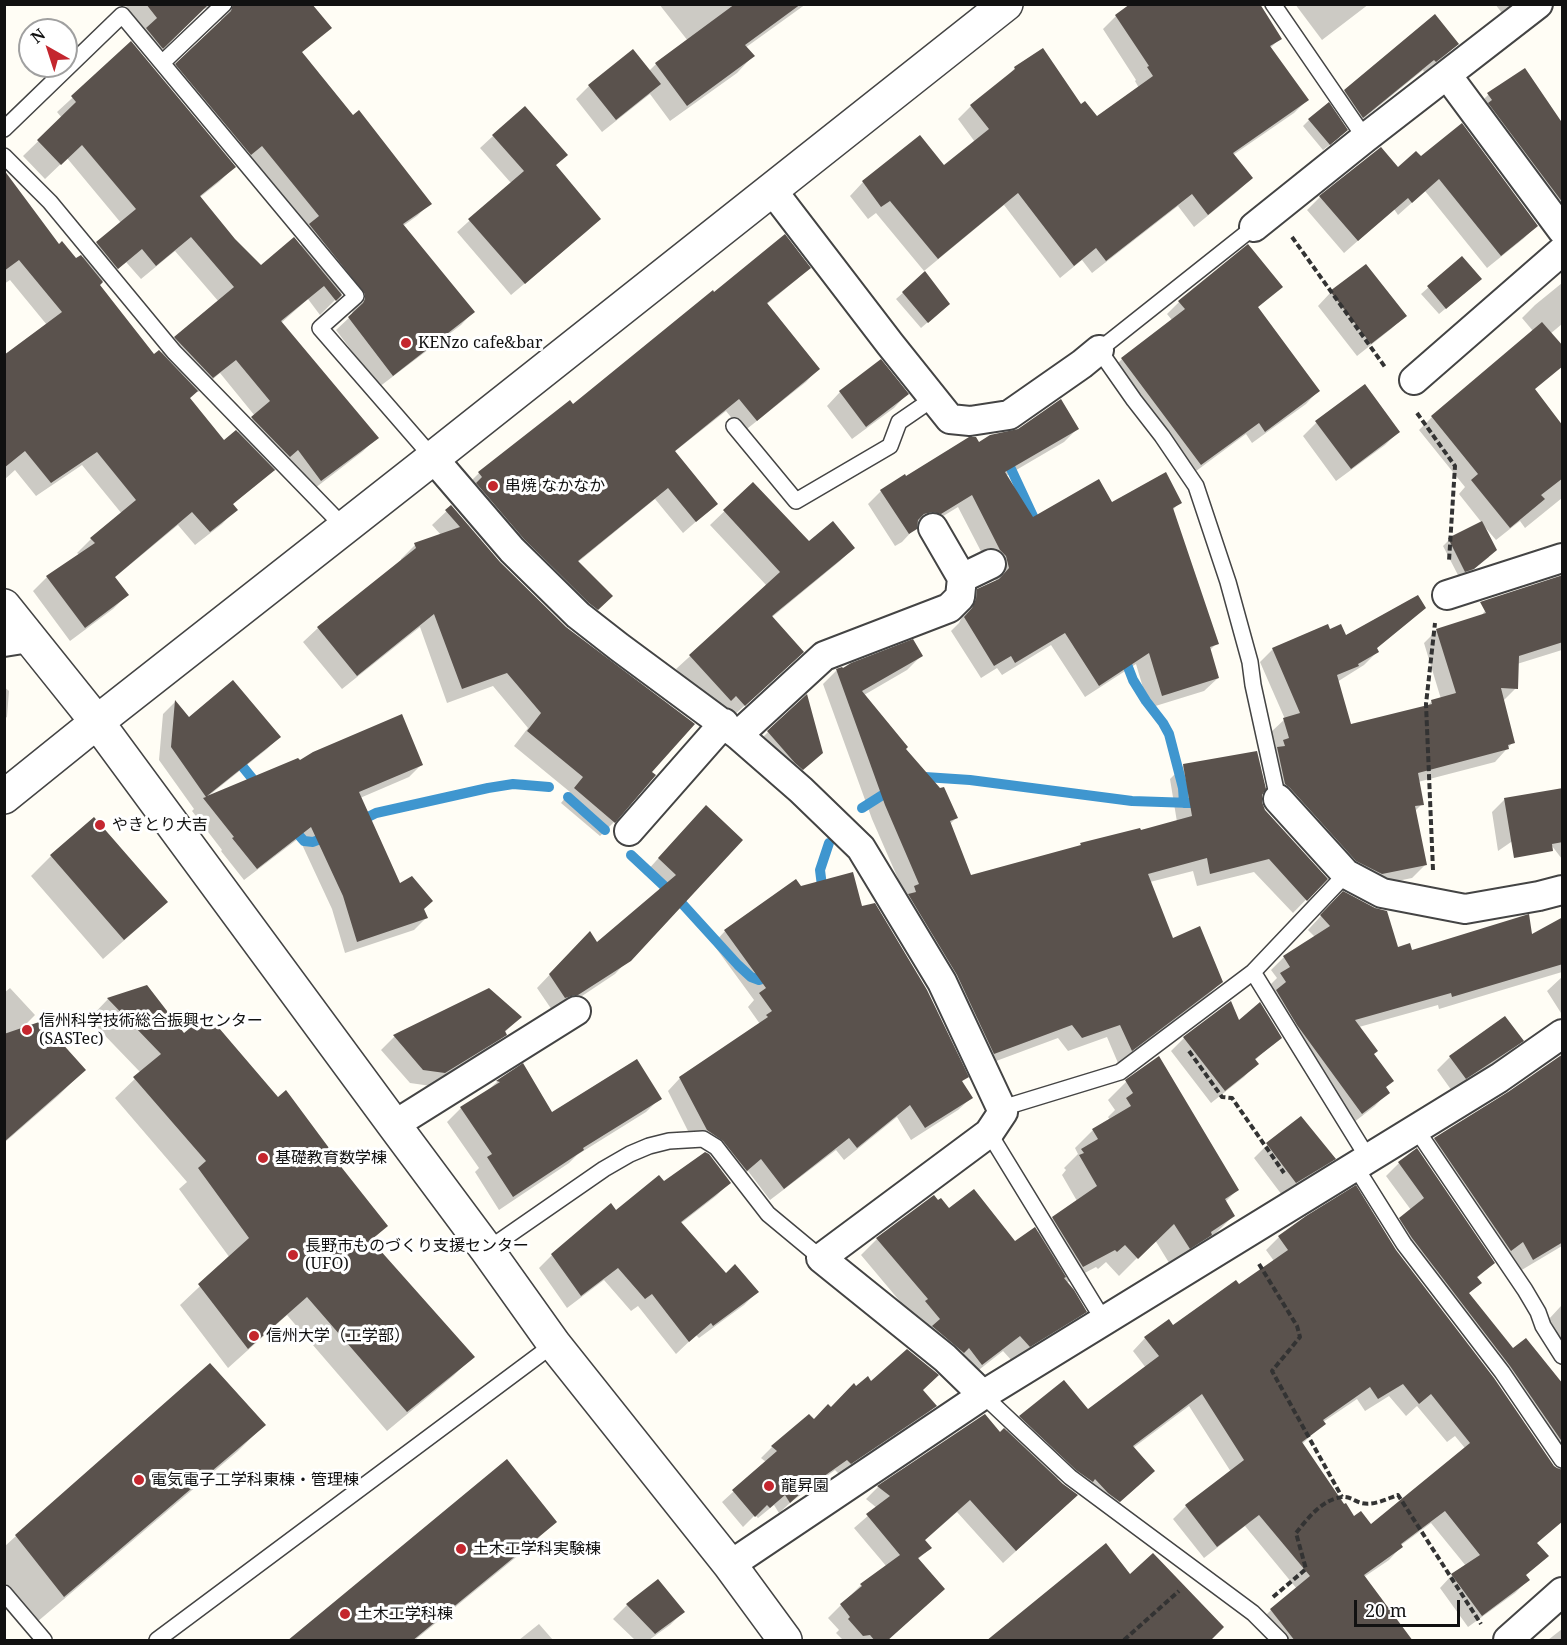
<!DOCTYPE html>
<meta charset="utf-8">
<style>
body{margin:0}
#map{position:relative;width:1567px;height:1645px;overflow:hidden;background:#fffdf5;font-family:"Noto Serif",serif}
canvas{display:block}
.frame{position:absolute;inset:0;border:6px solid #111;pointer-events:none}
.north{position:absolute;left:18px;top:18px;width:60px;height:60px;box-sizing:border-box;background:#fff;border:2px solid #a0a0a0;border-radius:50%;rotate:321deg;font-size:16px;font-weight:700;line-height:24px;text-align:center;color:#111}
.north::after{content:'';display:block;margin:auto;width:21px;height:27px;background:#c4262e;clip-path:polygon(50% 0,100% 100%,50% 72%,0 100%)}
.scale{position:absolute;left:1354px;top:1600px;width:106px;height:27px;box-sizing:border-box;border:3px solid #111;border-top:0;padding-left:8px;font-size:18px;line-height:21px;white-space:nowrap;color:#111;-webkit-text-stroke:4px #fff;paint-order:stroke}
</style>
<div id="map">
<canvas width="1567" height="1645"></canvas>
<div class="frame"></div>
<div class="north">N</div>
<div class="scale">20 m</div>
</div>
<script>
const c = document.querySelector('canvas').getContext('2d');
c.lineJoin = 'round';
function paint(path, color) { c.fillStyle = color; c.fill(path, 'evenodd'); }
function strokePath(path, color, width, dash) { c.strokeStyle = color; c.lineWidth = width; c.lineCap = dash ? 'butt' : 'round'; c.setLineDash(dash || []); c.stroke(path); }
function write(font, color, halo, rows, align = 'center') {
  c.font = font + ' "Noto Serif","Noto Sans JP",serif'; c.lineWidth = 6; c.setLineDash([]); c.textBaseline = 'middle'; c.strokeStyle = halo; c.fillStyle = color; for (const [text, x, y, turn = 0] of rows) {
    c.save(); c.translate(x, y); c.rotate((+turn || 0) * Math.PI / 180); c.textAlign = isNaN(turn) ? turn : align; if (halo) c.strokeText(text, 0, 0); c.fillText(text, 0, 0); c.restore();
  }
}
const shadow = new Path2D(`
 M128,4H310L330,27L301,53L353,117L430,203L417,216L403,226L473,312L461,325L379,387L336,330L352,315L353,307L342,293L320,315L308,299L281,323L377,438L362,452L306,495L282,464L274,471L273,469L232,505L236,509L222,524L195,545L178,525L114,578L127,595L113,609L70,641L33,591L47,577L80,555L77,553L91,539L122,514L82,465L36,496L15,470L4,480V357L47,325L10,280L4,284V188L59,246L76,260L82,258L97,243L121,223L67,158L45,179L23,156L62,118L57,112L131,44L234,167L219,182L199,198L234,240L261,267L302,245L297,238L306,229L248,158L238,167L164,78L219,24L221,20L219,11L213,7L203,9L149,60L134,42L145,32L126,7ZM175,251L219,302L175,338L161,353L154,356L98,285L126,262L141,279ZM220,373L255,416L237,433L224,442L189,399L196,391L198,392Z
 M659,4H806L745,48L753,56L737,73L670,121L650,94L602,132L576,99L589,86L649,71L656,64L688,41Z
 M1295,4H1369L1322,40Z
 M1495,4H1516L1502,13Z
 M1116,16L1280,39L1270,48L1307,100L1294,113L1233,155L1251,178L1238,191L1194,227L1178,206L1092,273L1082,260L1060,278L1004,205L924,271L876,213L868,219L850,196L863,182L944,167L975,142L958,119L971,106L1004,80L1015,68L1080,106L1097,118L1139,88L1135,81L1136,80L1103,29Z
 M1457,44L1446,55L1424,72L1423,70L1352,128L1334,102L1345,91Z
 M1525,70L1562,134V228L1475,108L1488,95Z
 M1309,120L1340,137L1323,150L1303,126Z
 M493,136L555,165L599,219L586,232L511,295L457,232L511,183L480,148Z
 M1380,149L1397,169L1421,158L1536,226L1523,239L1487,268L1425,191L1398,215L1394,209L1344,253L1307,210L1320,197Z
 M1462,258L1474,285L1439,314L1421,294Z
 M809,268L796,280L766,305L818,369L806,382L743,432L726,411L674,452L716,504L683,533L655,499L578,562L611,596L585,621L467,485L479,473L573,406L714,294Z
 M925,273L942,310L921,328L896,299Z
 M1562,283V324L1550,334L1534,390L1562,428V498L1525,528L1520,521L1496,540L1484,526L1489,557L1466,575L1459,577L1443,546L1449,540L1482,523L1459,494L1465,487L1419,430L1432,417L1533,331L1522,318L1535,305Z
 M1281,287L1257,308L1318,391L1306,404L1252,443L1246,434L1188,477L1109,372L1122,359L1172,320L1167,314L1179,302Z
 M1331,292L1405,316L1391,329L1357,356L1318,306Z
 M881,361L907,394L894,408L852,439L827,406L840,392Z
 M1316,423L1398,432L1385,445L1336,481L1303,436Z
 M1077,429L1064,442L1006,476L1033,519L1111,504L1180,502L1172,511L1217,643L1209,651L1218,678L1204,691L1149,708L1136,664L1085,697L1051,645L1002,675L997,668L981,678L951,631L959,623L964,613L965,604L978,590L996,581L993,570L987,563L958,507L927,526L916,525L915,528L902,542L895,546L868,504L881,491L904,476L906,478L978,444Z
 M753,484L809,543L853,548L840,561L771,618L789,665L731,718L712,708L676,669L767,586L710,525Z
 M451,507L654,776L614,822L600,836L561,803L570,792L514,746L528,728L493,686L447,703L420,627L342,689L303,642L318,628L401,561V559L415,545L441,535L432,525Z
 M1562,585V650L1517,664L1516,688L1503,701L1513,742L1495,762L1418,782L1422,804L1414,812L1425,865L1412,878L1368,887L1343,873L1264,762L1276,750L1271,732L1285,719L1260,662L1273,649L1329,631L1345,637L1424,608L1411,620L1376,649L1377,652L1364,665L1337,682L1350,726L1426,707L1432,701L1441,699L1424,643L1437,630L1480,617L1485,611Z
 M921,656L907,670L864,695L956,818L950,824L970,876L1079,847L1081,844L1177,822L1170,779L1184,765L1261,794L1260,802L1264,810L1326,879L1293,913L1254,872L1197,886L1193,871L1150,882L1172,940L1221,982L1207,996L1118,1063L1107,1037L1068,1051L1058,1038L980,1067L872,819L823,684L836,671L842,668Z
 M4,687L9,691L7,717L4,719Z
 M175,702L189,720L279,737L267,749L207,797L300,762L421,765L409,777L360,798L399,885L422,910L426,918L414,930L345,953L332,909L299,838L244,880L221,851L222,850L192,811L194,809L159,760L163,714Z
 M768,732L821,753L789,782L755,745Z
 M1504,800L1562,807L1498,851L1492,812Z
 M1562,818V859L1542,833Z
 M693,820L741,840L615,974L564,1008L552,1010L537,988L577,946L596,944L663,888L646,872Z
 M51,856L165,902L145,922L103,959L31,876Z
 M800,888L861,908L967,1077L961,1082L971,1098L958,1110L911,1140L897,1117L844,1160L836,1150L770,1200L748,1171L733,1182L711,1153L694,1143L668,1091L680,1078L760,1024L748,1007L754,1000L713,944L725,931Z
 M1330,906L1397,949L1411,952L1531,936L1562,919V972L1439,1009L1438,1005L1359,1027L1373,1054L1392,1081L1385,1088L1388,1092L1375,1106L1349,1126L1285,1038L1263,1004L1273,995L1268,987L1277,978L1271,970L1284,957L1315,937L1308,930Z
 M1562,977V1012L1561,1013L1547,991Z
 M146,986L184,1036L278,1099L325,1149L386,1226L370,1241L473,1357L453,1376L387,1431L287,1315L228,1368L180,1305L230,1258L179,1189L187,1182L115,1098L141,1073L89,1019L108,999Z
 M10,988L35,1015L20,1030L84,1070L58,1096L4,1143V993Z
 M489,990L520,1017L504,1033L505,1035L491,1048L431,1086L410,1083L381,1050L394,1037Z
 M1238,1022L1280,1037L1254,1061L1257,1063L1244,1077L1211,1103L1171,1051L1184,1038Z
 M1522,1041L1508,1054L1452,1091L1437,1070L1450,1057Z
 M1562,1056V1246L1520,1271L1509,1253L1498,1263L1422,1151L1434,1139L1509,1093Z
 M1159,1058L1237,1190L1225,1202L1233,1216L1215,1234L1203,1242L1192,1252L1171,1266L1155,1240L1119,1276L1106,1262L1098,1269L1096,1267L1066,1283L1085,1312L1069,1328L1013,1362L1003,1351L966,1380L861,1255L877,1239L949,1210L1015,1243L1037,1233L1053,1218L1077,1201L1062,1175L1066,1170L1064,1168L1078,1154L1075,1148L1093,1130L1110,1120L1108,1117L1115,1110L1108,1100L1126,1082Z
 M523,1065L552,1114L660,1098L646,1112L577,1155L569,1163L499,1210L475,1172L479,1168L447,1122L461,1108L486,1092L497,1082Z
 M1301,1118L1334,1159L1321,1172L1282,1195L1254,1158L1267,1145Z
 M1417,1150L1493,1263L1476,1279L1480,1283L1468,1294L1513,1350L1562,1385V1490L1524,1520L1455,1436L1447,1442L1417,1406L1406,1416L1389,1396L1365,1411L1357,1399L1323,1422L1324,1423L1302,1444L1354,1518L1370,1526L1445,1466L1528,1580L1515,1593L1468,1627L1440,1588L1452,1575L1466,1566L1431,1523L1400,1546L1401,1547L1389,1560L1364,1577L1411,1640H1272L1258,1623L1271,1610L1297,1589L1245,1526L1204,1558L1173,1519L1186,1506L1231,1472L1189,1406L1133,1448L1140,1483L1106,1514L1095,1506L1081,1491L1079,1494L1058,1478L1056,1480L1063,1508L1003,1563L957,1512L924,1541L930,1548L917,1560L887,1640H843L836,1633L839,1630L828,1618L861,1585L887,1567L854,1528L877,1508L866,1499L878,1487L1006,1432L1020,1417L1088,1411L1146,1368L1133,1351L1145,1338L1173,1327L1238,1286L1274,1261L1266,1250L1279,1237L1395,1250L1553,1467L1559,1470L1497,1379L1399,1251L1387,1232L1411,1210L1386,1176L1399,1163Z
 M663,1183H729L716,1196L680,1224L726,1275L757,1292L744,1305L699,1338L696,1335L676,1354L638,1306L631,1311L604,1280L567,1308L539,1268L552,1255Z
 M1561,1306H1562V1342L1549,1319Z
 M856,1388L922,1390L935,1406L924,1417L839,1474L835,1470L791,1502L779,1513L774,1505L758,1518L755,1515L743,1527L722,1502L766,1462L761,1458L772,1447L809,1416L813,1421L831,1409Z
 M264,1425L238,1451L37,1622L4,1581V1547L16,1536Z
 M555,1522L531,1545L415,1640H290Z
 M658,1581L683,1612L670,1625L649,1640H635L613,1619L627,1605Z
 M539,1624L553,1640H519Z
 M1562,1629V1640H1548Z`);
const stream = new Path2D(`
 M1005,456L1039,529
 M1123,654L1133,680L1146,701L1163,723L1169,734L1183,788L1184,803
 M234,756L260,788
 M918,779L925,777L970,780L1132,801L1191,803
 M568,797L605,830
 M862,808L892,789
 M358,822L376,813L488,788L513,784L549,787
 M291,826L304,841L313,842L330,835
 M631,855L677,898L738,965L751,977L759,980L773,975
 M823,894L820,870L829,843`);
const building = new Path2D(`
 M146,4H209L163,49L146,28L157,18Z
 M233,4H312L332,28L302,52L353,115L359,110L432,204L403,224L475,312L393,376L348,317L363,303L365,299V294L309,224L319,216L262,146L251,155L175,64L231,11Z
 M735,4H801L745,45L755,56L687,106L655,63Z
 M1130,4H1260L1282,39L1270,46L1309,100L1233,153L1253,178L1208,215L1192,194L1106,261L1096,248L1074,266L1018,193L938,259L890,201L881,207L862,181L920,135L944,165L989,129L970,105L1015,69L1014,67L1043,48L1081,104L1085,101L1097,116L1153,76L1147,67L1149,66L1115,15Z
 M1435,14L1459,44L1436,62L1434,60L1363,118L1344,90Z
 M131,41L236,167L200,196L235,239L261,265L294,237L342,295L336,301L324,286L281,321L379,438L321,481L298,450L290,457L251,417L270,401L236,360L213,378L174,337L234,287L191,237L156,266L142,249L118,269L96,242L136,209L82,145L61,165L37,140L76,102L71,96Z
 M633,49L661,84L616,120L588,85Z
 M1525,68L1563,124V203L1488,103L1492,100L1487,93Z
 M1329,102L1348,130L1330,145L1308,119Z
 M525,106L568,155L556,165L601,219L525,284L468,219L524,171L492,135Z
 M1462,123L1538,226L1501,256L1439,179L1412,203L1408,198L1358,241L1319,196L1381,147L1398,167L1416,151L1421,156Z
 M4,170L59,244L62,241L76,258L81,255L103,282L100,285L154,354L159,350L198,391L190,398L224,440L236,430L275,470L233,504L238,510L210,532L192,512L115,577L129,595L85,628L46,576L95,543L90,538L136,500L97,452L51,483L25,451L4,468V355L62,312L19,260L4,271Z
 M785,234L811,268L767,303L820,369L757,421L739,399L675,451L718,504L696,522L668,488L578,561L613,596L598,610L589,603L524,539L476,483L482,477L478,472L570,400L573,404L713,290L714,292Z
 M1248,244L1283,287L1258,307L1320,391L1265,432L1259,423L1201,465L1121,358L1185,309L1178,301Z
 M1462,256L1482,279L1446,309L1427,286Z
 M1366,264L1407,316L1371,344L1330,291Z
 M925,271L950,304L928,323L902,292Z
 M1542,322L1563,346V366L1535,389L1563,426V478L1541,495L1545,499L1510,528L1471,480L1478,474L1431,416Z
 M881,359L909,394L866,427L839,391Z
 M1365,384L1400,432L1351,469L1315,421Z
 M1061,399L1079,429L1005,472L1033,517L1099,479L1112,502L1166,472L1182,503L1173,508L1219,644L1210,647L1219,678L1162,696L1149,653L1099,686L1065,633L1015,663L1011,656L994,666L964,617L972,608L976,599L977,589L999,579L1009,568L1006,556L1000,550L972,495L941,514L932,512L924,514L918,520L917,529L909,534L880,490L905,474L906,476L969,437H976L979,442L990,435L1018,429Z
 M753,482L809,541L833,521L855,548L772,616L804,652L745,706L736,696L731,701L689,655L780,572L723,510Z
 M451,505L500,562L566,627L695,724L652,772L656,775L615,823L574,788L583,777L527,731L541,713L507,673L462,689L434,614L357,676L317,627L416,548L414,543L460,527L445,510Z
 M1482,521L1497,550L1474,569L1465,572L1448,538Z
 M1563,575V642L1519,656L1518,689L1501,688L1515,743L1508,745L1509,749L1418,773L1424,805L1415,806L1427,865L1382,874L1356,861L1290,788L1285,784L1277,747L1285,746L1283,740L1289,738L1283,718L1300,713L1272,648L1328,624L1330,629L1341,624L1346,635L1418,595L1426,608L1377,648L1379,652L1358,664L1359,666L1337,675L1351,724L1432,704L1431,700L1456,693L1436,629L1486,613L1480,602Z
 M913,639L923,656L862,691L908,747L906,749L940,788L944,787L958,818L950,821L971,875L1081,845L1080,843L1140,828L1141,830L1192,816L1183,764L1257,751L1266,789L1262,795V802L1265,810L1328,879L1307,901L1269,859L1210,874L1207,858L1148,874L1173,938L1200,926L1223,982L1132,1051L1120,1025L1082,1038L1072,1025L994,1054L957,975L908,894L916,892L914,886L919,884L885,805L836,669L842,667L843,668L851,663Z
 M233,680L281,737L207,796L298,758L300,760L313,752L402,714L423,765L359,792L400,883L412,876L433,901L424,909L428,918L357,942L343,896L311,827L257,869L232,838L234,837L203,798L206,797L171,747L175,700L189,717Z
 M807,694L823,753L803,770L795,763L767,731Z
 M1563,788V842L1552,844L1553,851L1514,858L1504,798Z
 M706,805L743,840L631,961L578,995H575L565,998L549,974L590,931L597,942L676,875L658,858Z
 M94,817L168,902L124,940L50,855Z
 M853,872L862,906L875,903L927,990L969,1077L962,1081L973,1098L925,1128L910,1105L857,1148L849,1138L784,1189L761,1159L747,1171L723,1141L707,1130L679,1077L768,1017L766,1015L772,1011L759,993L766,988L724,930L796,879L801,886Z
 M1343,891L1375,908L1387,911L1398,947L1410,943L1412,950L1529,914L1532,934L1563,917V964L1452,997L1451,993L1355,1020L1378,1051L1374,1054L1394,1081L1386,1087L1390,1093L1362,1114L1297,1025L1276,990L1286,982L1280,973L1290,967L1283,956L1330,926L1320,915Z
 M147,985L184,1033L207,1014L278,1097L286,1090L329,1148L327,1149L388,1226L371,1240L475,1357L407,1412L307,1297L248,1349L198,1284L249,1238L198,1168L206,1161L133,1077L161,1054L107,998Z
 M489,988L522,1017L505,1031L507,1035L445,1073L423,1070L393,1035Z
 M1231,1001L1239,1020L1260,1002L1282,1038L1255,1059L1259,1064L1225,1091L1183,1037Z
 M1505,1016L1524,1041L1466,1079L1449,1056Z
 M42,1021L86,1070L4,1142V1034Z
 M1563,1054V1242L1533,1260L1523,1242L1511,1251L1434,1138L1508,1092Z
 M1159,1056L1239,1190L1225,1199L1235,1216L1211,1232L1212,1235L1190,1249L1174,1224L1138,1259L1125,1245L1117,1252L1115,1250L1083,1267L1052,1217L1097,1186L1079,1155L1084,1153L1081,1149L1098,1139L1092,1129L1131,1106L1126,1098L1133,1093L1125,1080Z
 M637,1059L662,1099L583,1148L584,1150L513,1197L487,1157L492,1154L460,1107L500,1082L496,1081L523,1063L552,1112Z
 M1301,1116L1336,1159L1296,1183L1266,1143Z
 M1417,1148L1495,1263L1477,1277L1482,1283L1469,1293L1513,1348L1526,1338L1563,1384V1443L1510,1366L1412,1238L1399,1218L1424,1198L1398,1162Z
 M705,1152L709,1154L731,1183L681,1222L726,1273L735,1264L759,1292L713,1326L711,1323L689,1342L652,1294L645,1299L618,1268L581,1296L551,1254L611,1203L616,1210L659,1175L664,1181Z
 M1356,1185L1396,1250L1494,1378L1554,1466L1557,1468L1563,1470V1521L1537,1543L1549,1556L1526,1575L1530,1580L1482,1616L1451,1574L1480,1555L1445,1511L1401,1544L1403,1547L1364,1575L1413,1641H1295L1270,1609L1310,1576L1259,1515L1217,1547L1185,1505L1244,1460L1202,1394L1133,1446L1155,1471L1120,1502L1108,1493L1095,1479L1093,1482L1076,1470L1019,1416L1064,1380L1088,1409L1159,1356L1144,1337L1169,1319L1173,1325L1236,1280L1239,1284L1288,1250L1278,1236L1306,1216ZM1403,1384L1419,1404L1431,1394L1470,1443L1371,1524L1361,1511L1354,1516L1346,1503L1344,1504L1302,1442L1326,1424L1323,1420L1370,1387L1378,1399Z
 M974,1189L1015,1241L1035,1227L1066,1277L1064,1278L1074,1290L1087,1312L1030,1347L1020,1336L982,1365L969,1348L964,1353L932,1326L940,1319L925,1301L928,1299L876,1238L934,1195L938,1200L941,1198L949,1208Z
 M907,1349L939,1375L923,1390L937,1406L851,1464L847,1460L803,1491L790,1503L785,1495L770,1508L767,1505L755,1517L732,1490L777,1451L771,1446L809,1414L814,1419L828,1404L831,1407L854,1383L856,1386L868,1376L871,1381Z
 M210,1363L266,1425L64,1597L15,1535Z
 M985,1414L1000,1432L1004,1428L1063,1484L1078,1495L1016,1551L970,1500L925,1540L932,1548L918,1558L945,1589L887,1641H875L870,1635L863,1636L848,1619L850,1617L840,1604L862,1586L860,1584L900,1555L866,1514L890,1496L877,1486Z
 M507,1459L557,1522L412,1641H287Z
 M1106,1543L1130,1574L1153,1553L1224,1627L1210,1641H986Z
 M658,1579L685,1612L655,1634L626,1604Z`);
const path = new Path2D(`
 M1292,237L1385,367
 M1417,413L1455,466L1449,561
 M1433,870L1426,704L1435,623
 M1189,1051L1222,1097L1232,1098L1284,1173
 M1259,1264L1297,1326L1300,1337L1272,1371L1342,1497
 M1273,1597L1306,1569L1296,1533C1308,1518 1323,1498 1344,1497C1350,1497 1355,1501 1361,1503C1374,1506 1386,1499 1398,1495L1481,1624
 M1124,1640L1179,1591`);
const service = new Path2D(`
 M224,4L162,63L356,296L320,328L433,458
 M1273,4L1365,138
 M4,129L122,15L162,63
 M4,156L50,202L174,352L344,527
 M1254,227L1099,350L1134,400L1162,436L1196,486L1228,582L1250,662L1253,685L1278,799
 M734,426L796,501L890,446L899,422L934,398
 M1253,972L1368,1158
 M1003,1112L1012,1105L1120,1072L1253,972L1346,874
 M1416,1129L1525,1290L1538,1312L1543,1326L1562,1356
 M989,1133L1104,1321
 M1355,1166L1404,1244L1502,1372L1562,1460
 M487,1250L604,1169L630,1154L649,1146L669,1141L703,1139L716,1147L768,1214L821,1258
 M983,1395L1070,1477L1253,1613L1280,1640
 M4,1593L44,1640
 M157,1640L554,1344`);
const minor = new Path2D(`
 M1447,75L1562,230
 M772,190L890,344L950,419L970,421L1009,415L1082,364L1099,350
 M1254,227L1365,138L1538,4
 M1414,380L1562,251
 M433,458L512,550L578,615L619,647L738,735L801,790L861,848L942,982L1003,1112L989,1133L821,1258L945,1358L983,1395
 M962,578L991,564
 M1447,595L1562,558
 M4,642L29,638
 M738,735L824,656L949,608L960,597L962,578L933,528
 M1278,799L1346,874L1382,893L1465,909L1539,896L1562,890
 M629,831L724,723
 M394,1125L576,1011
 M730,1565L983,1395L1499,1078L1562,1034
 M1508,1640L1562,1592`);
const tertiary = new Path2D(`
 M4,606L97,722L394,1125L487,1250L554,1344L730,1565L785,1640
 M4,797L97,722L433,458L1006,4`);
const markers = [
 [406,343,6,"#c4262e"],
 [493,486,6,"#c4262e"],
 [100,825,6,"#c4262e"],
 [27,1030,6,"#c4262e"],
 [263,1158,6,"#c4262e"],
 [293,1255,6,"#c4262e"],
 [254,1336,6,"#c4262e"],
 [139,1480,6,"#c4262e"],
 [769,1486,6,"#c4262e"],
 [461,1549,6,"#c4262e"],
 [345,1614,6,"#c4262e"]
];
const poiNames = [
 ["KENzo cafe&bar",418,343],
 ["串焼 なかなか",505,486],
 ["やきとり大吉",112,825],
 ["信州科学技術総合振興センター",39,1021],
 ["(SASTec)",39,1039],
 ["基礎教育数学棟",275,1158],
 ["長野市ものづくり支援センター",305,1246],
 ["(UFO)",305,1264],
 ["信州大学（工学部）",266,1336],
 ["電気電子工学科東棟・管理棟",151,1480],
 ["龍昇園",781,1486],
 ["土木工学科実験棟",473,1549],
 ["土木工学科棟",357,1614]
];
paint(shadow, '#0003');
strokePath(stream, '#3f96cf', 10);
paint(building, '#5a524d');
strokePath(service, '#444', 18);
strokePath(minor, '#444', 32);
strokePath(tertiary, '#444', 36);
strokePath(path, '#333', 4, [6, 3]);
strokePath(service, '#fff', 15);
strokePath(minor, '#fff', 28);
strokePath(tertiary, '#fff', 33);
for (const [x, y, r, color] of markers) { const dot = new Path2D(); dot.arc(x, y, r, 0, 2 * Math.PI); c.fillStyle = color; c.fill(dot); strokePath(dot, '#fff', 2); }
write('16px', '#111', '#fff', poiNames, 'left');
</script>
